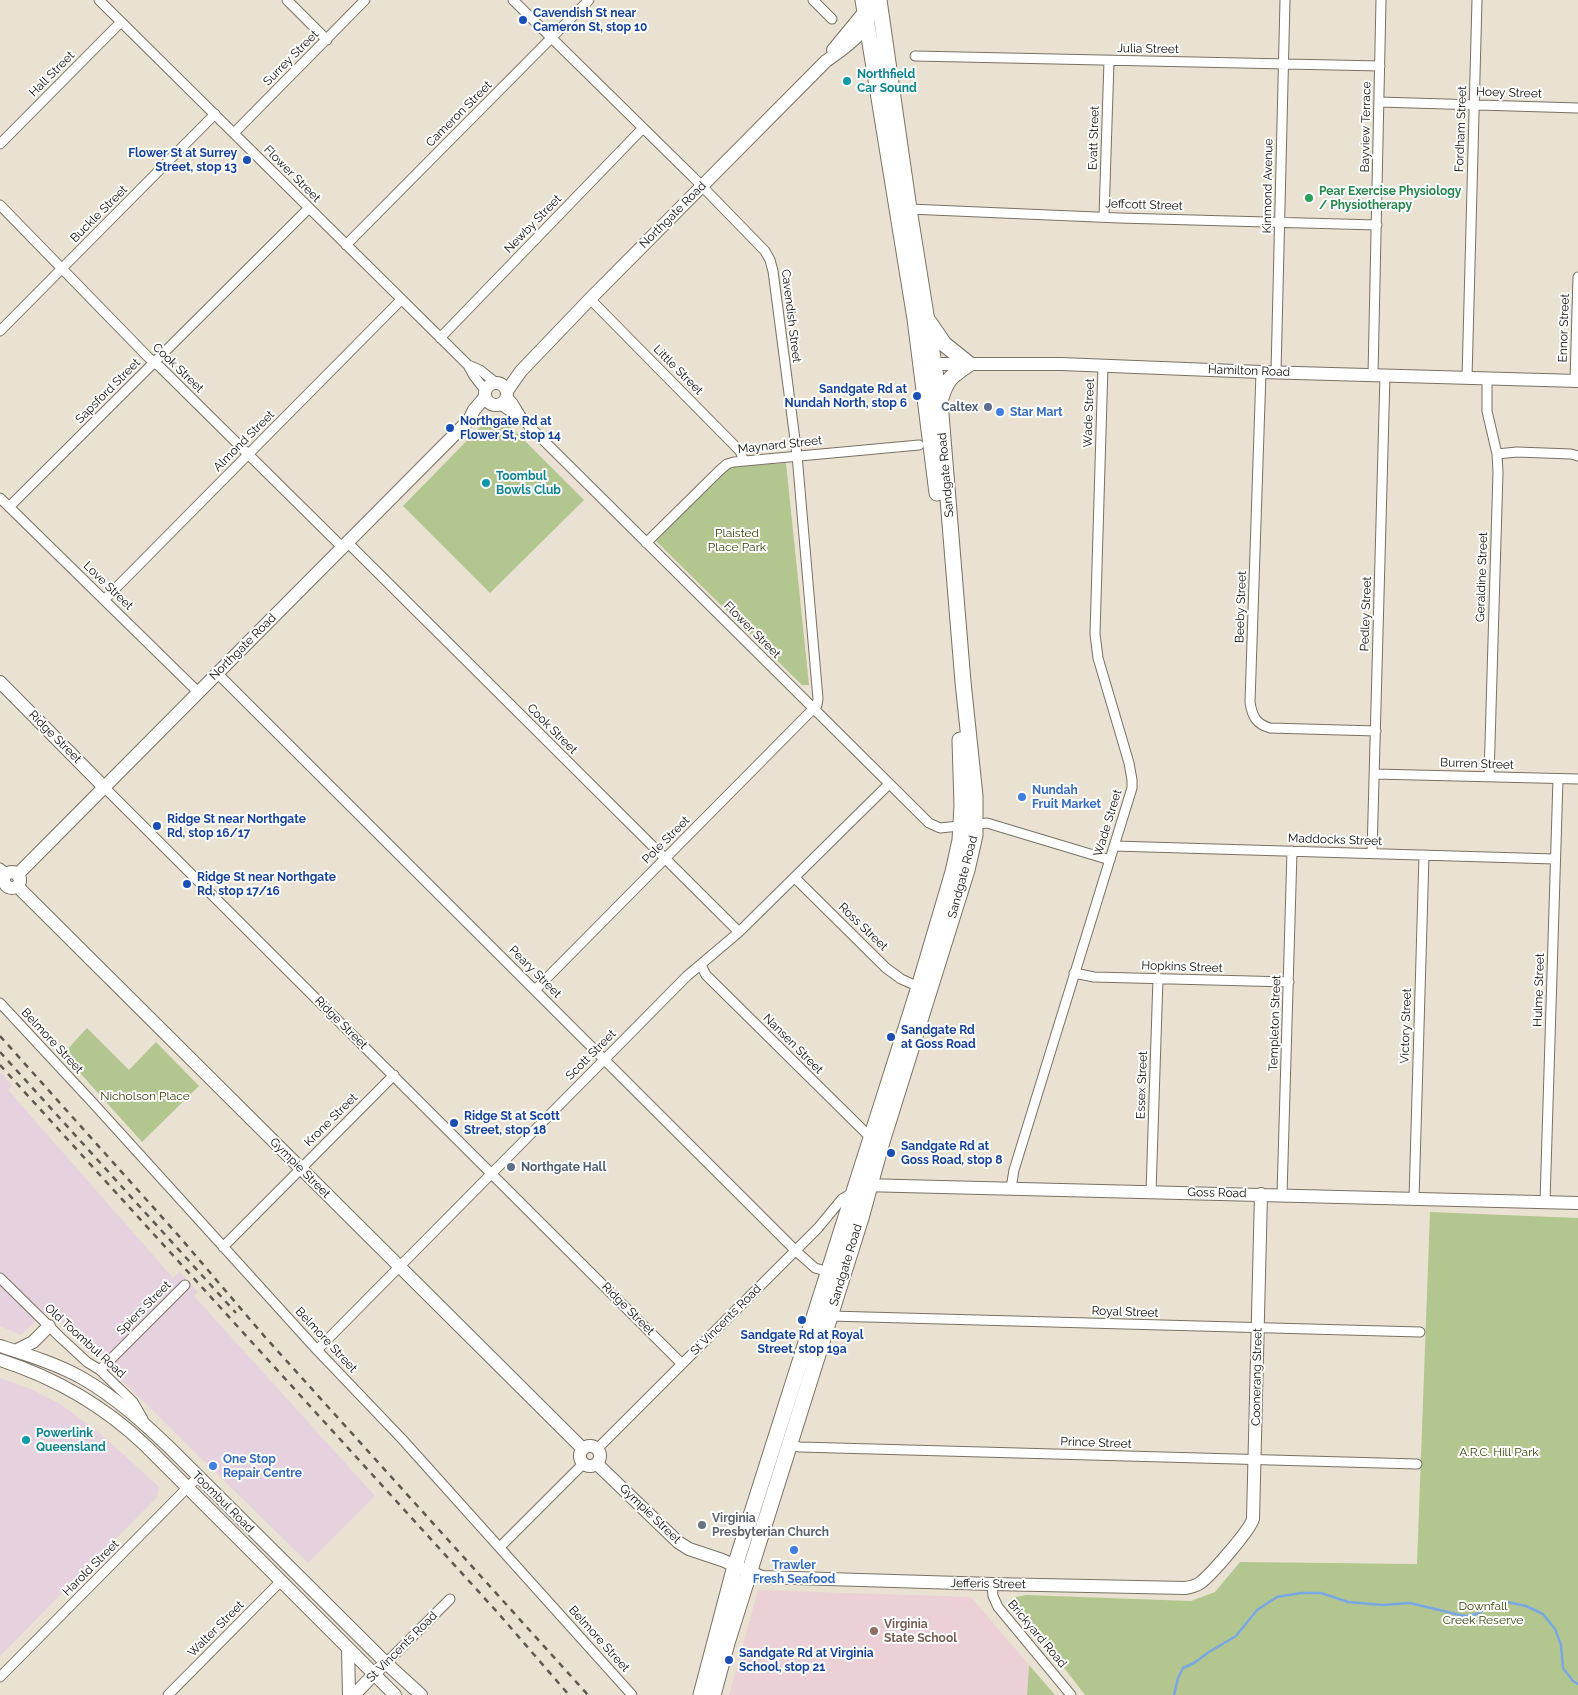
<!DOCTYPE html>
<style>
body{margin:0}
canvas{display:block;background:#e9e1d2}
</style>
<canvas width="1578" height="1695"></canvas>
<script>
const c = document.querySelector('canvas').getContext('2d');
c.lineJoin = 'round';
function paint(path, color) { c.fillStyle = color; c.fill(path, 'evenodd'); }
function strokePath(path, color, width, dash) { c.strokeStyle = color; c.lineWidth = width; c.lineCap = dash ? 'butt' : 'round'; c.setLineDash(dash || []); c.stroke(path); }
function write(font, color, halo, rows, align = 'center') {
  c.font = font + ' Raleway,sans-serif'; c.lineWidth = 4; c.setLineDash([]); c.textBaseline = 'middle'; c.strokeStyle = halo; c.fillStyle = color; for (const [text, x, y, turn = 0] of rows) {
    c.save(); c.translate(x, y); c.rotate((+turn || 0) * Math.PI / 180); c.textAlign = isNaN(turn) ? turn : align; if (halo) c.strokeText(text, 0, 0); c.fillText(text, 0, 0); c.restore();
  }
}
const industrial = new Path2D(`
 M0,1072L12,1085L8,1090L173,1278L180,1272L198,1292L194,1296L375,1496L308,1563L49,1309L21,1335L0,1326Z
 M0,1378L33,1390L60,1404L102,1435L157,1485L159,1488L157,1497L0,1656Z`);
const education = new Path2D(`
 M758,1590L971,1597L1029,1665L1027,1695H729Z`);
const green = new Path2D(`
 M496,416L501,417L584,500L490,593L403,506L490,417Z
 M786,463L809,685H802L656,541L728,467Z
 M87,1028L129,1070L156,1042L199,1086L142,1142L63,1054Z
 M1430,1212L1578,1218V1695H1085L1014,1603L1016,1597L1026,1595L1191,1601L1215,1592L1240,1562L1417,1564Z
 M1029,1665L1055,1695H1027Z`);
const stream = new Path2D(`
 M1174,1695L1178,1678L1183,1668L1194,1663L1209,1652L1236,1636L1257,1610L1277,1597L1301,1593H1321L1348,1602L1382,1605L1410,1603L1464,1616L1477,1614L1489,1607L1507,1602L1526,1606L1543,1614L1555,1629L1561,1645L1563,1668L1573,1681L1578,1684`);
const street = new Path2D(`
 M99,0L468,365L474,376L485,390
 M287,0L327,40
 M513,0L693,177L765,251L770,260L773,271L797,455L818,699L817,705L535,990
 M813,0L832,19
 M915,56L1380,66
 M1379,102L1578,108
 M234,133L365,0
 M0,144L121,22
 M0,205L149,358L160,367L342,547
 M909,209L1119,218L1377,225
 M1104,216L1109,61
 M346,245L589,0
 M590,299L735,446L740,451L744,461
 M0,331L215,114
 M440,338L643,128
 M468,365L480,370L495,382
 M1261,372L1250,702C1252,716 1256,724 1270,728L1376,731
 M1276,372L1285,0
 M1373,375L1381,0
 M1467,378L1477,0
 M1487,379V411L1497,454L1498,472L1489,777
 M1575,381L1578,277
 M507,396L513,403L524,421
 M499,404L524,421L929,823L940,828L987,823L1110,860
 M1497,454L1517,452L1571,454L1578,456
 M0,498L198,692
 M9,507L309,208
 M347,542L739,932
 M646,543L719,471L727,464L734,462L919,445
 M104,600L401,300
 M217,673L796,1251L815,1268L833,1273
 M1375,774L1578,779
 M104,787L682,1364
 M1114,846L1555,859
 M1372,853L1385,375
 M0,868L7,874
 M795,878L886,968L901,979L919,987
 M701,965L706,975L871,1138
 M1074,973L1094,977L1289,982
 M0,1003L93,1103L317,1350L402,1439L632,1695
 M1011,1188L1014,1170L1132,788V780L1129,763L1098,658L1095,634L1103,365
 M1151,1192L1158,978
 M1282,1195L1292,851
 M1414,1199L1424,855
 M1545,1202L1558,779
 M223,1247L394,1075
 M0,1278L61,1338L87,1362L100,1370L133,1402L143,1419
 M830,1316L1420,1332
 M317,1350L687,976L739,932L889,784
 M100,1370L185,1285
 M787,1445L800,1447L1417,1464
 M597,1449L818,1228L842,1199L854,1192
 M500,1547L583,1464
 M992,1584L993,1596L998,1607L1071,1695
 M386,1663L450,1599
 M0,1677L198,1477
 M168,1695L281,1581`);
const secondary = new Path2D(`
 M833,50L865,11
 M925,364H1061L1261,372L1578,381
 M485 394a11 11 0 1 1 22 0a11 11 0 1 1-22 0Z
 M507,391L521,371L590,299L826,61C846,47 876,28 871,0
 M0,682L104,787
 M4 880a8 8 0 1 1 16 0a8 8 0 1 1-16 0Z
 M17,875L469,420L474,410L485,397
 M17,886L583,1449
 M862,1185L1578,1203
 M0,1346C28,1355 57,1364 82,1378C115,1397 143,1422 170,1448L386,1663L421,1695
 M15,1351L33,1342L49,1326
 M0,1360C56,1378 104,1406 146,1446L395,1695
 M580 1456a10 10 0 1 1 20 0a10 10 0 1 1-20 0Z
 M597,1464L678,1542L689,1549L722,1560L762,1577L992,1584L1185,1588C1191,1587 1196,1586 1200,1583C1211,1575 1250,1530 1253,1519L1261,1194
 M348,1648L349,1695
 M354,1695L380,1668`);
const highway = new Path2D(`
 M863,0L915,319L937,493
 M929,322L944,344L969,364C952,376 947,378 941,398
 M701,1695L735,1566L919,987L953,872L960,840L962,806L960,740
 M713,1695L727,1643L861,1218L881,1145L967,870L975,835V796L963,682L940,402L909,209L879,0`);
const rail = new Path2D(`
 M0,1036L178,1235L265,1337L588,1695
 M0,1052L236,1313
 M0,1065L498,1613L569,1695`);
const markers = [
 [523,20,5,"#1a4fb4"],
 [847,81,5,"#0f9aa8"],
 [247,160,5,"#1a4fb4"],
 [1309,198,5,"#2e9e5b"],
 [917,396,5,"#1a4fb4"],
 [988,407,5,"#5c6f8a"],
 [1000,412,5,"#3f7fe0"],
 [450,428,5,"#1a4fb4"],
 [486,483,5,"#0f9aa8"],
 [1022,797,5,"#3f7fe0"],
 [157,826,5,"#1a4fb4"],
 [187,884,5,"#1a4fb4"],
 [891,1037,5,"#1a4fb4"],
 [454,1123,5,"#1a4fb4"],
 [891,1153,5,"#1a4fb4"],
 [511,1167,5,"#5c6f8a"],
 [802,1320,5,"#1a4fb4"],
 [26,1440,5,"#0f9aa8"],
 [213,1466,5,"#3f7fe0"],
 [702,1525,5,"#6b7280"],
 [794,1550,5,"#3f7fe0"],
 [874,1631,5,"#8d6e63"],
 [729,1660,5,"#1a4fb4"]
];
const transitNames = [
 ["Cavendish St near",533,13],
 ["Cameron St, stop 10",533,27],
 ["Flower St at Surrey",237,153,"right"],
 ["Street, stop 13",237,167,"right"],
 ["Sandgate Rd at",907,389,"right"],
 ["Nundah North, stop 6",907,403,"right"],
 ["Northgate Rd at",460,421],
 ["Flower St, stop 14",460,435],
 ["Ridge St near Northgate",167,819],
 ["Rd, stop 16/17",167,833],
 ["Ridge St near Northgate",197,877],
 ["Rd, stop 17/16",197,891],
 ["Sandgate Rd",901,1030],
 ["at Goss Road",901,1044],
 ["Ridge St at Scott",464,1116],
 ["Street, stop 18",464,1130],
 ["Sandgate Rd at",901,1146],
 ["Goss Road, stop 8",901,1160],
 ["Sandgate Rd at Royal",802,1335,"center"],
 ["Street, stop 19a",802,1349,"center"],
 ["Sandgate Rd at Virginia",739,1653],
 ["School, stop 21",739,1667]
];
const streetNames = [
 ["Julia Street",1148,49,1],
 ["Surrey Street",291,58,-45],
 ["Hall Street",52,74,-45],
 ["Hoey Street",1509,93,2],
 ["Cameron Street",459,114,-45],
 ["Bayview Terrace",1366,127,-89],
 ["Fordham Street",1461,129,-88],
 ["Evatt Street",1094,138,-88],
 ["Flower Street",292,174,45],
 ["Kinmond Avenue",1268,186,-89],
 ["Jeffcott Street",1144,205,2],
 ["Buckle Street",99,214,-45],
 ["Northgate Road",673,215,-45],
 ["Newby Street",533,224,-46],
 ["Cavendish Street",791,316,83],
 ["Ennor Street",1564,328,-88],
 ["Cook Street",178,368,44],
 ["Little Street",678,370,45],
 ["Hamilton Road",1249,371,2],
 ["Sapsford Street",108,391,-45],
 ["Wade Street",1089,413,-88],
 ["Almond Street",244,441,-45],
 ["Maynard Street",780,445,-6],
 ["Sandgate Road",946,475,-95],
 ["Geraldine Street",1482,577,-88],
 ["Love Street",108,586,44],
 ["Beeby Street",1241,607,-88],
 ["Pedley Street",1366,614,-88],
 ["Flower Street",752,630,45],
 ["Northgate Road",243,647,-45],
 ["Cook Street",552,729,45],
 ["Ridge Street",55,737,45],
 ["Burren Street",1477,764,2],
 ["Wade Street",1108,823,-73],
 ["Pole Street",666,840,-45],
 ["Maddocks Street",1335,840,2],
 ["Sandgate Road",963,877,-75],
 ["Ross Street",863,927,44],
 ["Hopkins Street",1182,967,2],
 ["Peary Street",535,972,45],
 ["Hulme Street",1539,990,-88],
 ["Ridge Street",341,1023,45],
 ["Templeton Street",1275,1023,-88],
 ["Victory Street",1406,1026,-88],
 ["Belmore Street",52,1041,47],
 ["Nansen Street",793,1044,45],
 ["Scott Street",591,1055,-45],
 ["Essex Street",1142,1085,-88],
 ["Krone Street",331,1120,-45],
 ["Gympie Street",300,1168,45],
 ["Goss Road",1217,1193,1],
 ["Sandgate Road",846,1265,-73],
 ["Spiers Street",144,1308,-45],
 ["Ridge Street",628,1309,45],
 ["Royal Street",1125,1312,2],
 ["St Vincents Road",726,1320,-45],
 ["Belmore Street",326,1340,47],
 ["Old Toombul Road",85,1341,42],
 ["Coonerang Street",1257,1377,-89],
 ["Prince Street",1096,1443,2],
 ["Toombul Road",223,1502,45],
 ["Gympie Street",650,1514,44],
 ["Harold Street",91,1568,-45],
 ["Jefferis Street",988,1584,1],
 ["Walter Street",216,1629,-45],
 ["Brickyard Road",1037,1634,50],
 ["Belmore Street",599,1639,48],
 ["St Vincents Road",402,1647,-45]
];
const cultureNames = [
 ["Northfield",857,74],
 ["Car Sound",857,88],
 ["Toombul",496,476],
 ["Bowls Club",496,490],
 ["Powerlink",36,1433],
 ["Queensland",36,1447]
];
const leisureNames = [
 ["Pear Exercise Physiology",1319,191],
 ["/ Physiotherapy",1319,205]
];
const serviceNames = [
 ["Caltex",978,407],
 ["Northgate Hall",521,1167,"left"]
];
const shopNames = [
 ["Star Mart",1010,412],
 ["Nundah",1032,790],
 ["Fruit Market",1032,804],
 ["One Stop",223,1459],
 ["Repair Centre",223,1473],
 ["Trawler",794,1565,"center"],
 ["Fresh Seafood",794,1579,"center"]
];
const parkNames = [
 ["Plaisted",737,533],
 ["Place Park",737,547],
 ["Nicholson Place",145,1096],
 ["A.R.C. Hill Park",1499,1452],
 ["Downfall",1483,1606],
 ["Creek Reserve",1483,1620]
];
const worshipNames = [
 ["Virginia",712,1518],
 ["Presbyterian Church",712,1532]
];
const educationNames = [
 ["Virginia",884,1624],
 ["State School",884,1638]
];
paint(industrial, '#e6d1df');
paint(education, '#ebd1d6');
paint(green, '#b4c690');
strokePath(stream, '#79a7e4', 2.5);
strokePath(street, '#797264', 11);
strokePath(secondary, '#797264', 14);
strokePath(highway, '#797264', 17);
strokePath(street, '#fff', 9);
strokePath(secondary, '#fff', 12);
strokePath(highway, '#fff', 15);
strokePath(rail, '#5e5951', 2.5, [6, 6]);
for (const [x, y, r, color] of markers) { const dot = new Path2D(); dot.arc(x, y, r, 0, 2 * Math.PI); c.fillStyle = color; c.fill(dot); strokePath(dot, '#fff', 2); }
write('bold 12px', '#164399', '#fff', transitNames, 'left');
write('12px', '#100d08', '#fff', streetNames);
write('bold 12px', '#0d838f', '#fff', cultureNames, 'left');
write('bold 12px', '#27864d', '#fff', leisureNames, 'left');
write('bold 12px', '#4e5e75', '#fff', serviceNames, 'right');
write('bold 12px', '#366cbe', '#fff', shopNames, 'left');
write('12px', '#34420a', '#fff', parkNames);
write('bold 12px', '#5b616d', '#fff', worshipNames, 'left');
write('bold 12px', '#785e54', '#fff', educationNames, 'left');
</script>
